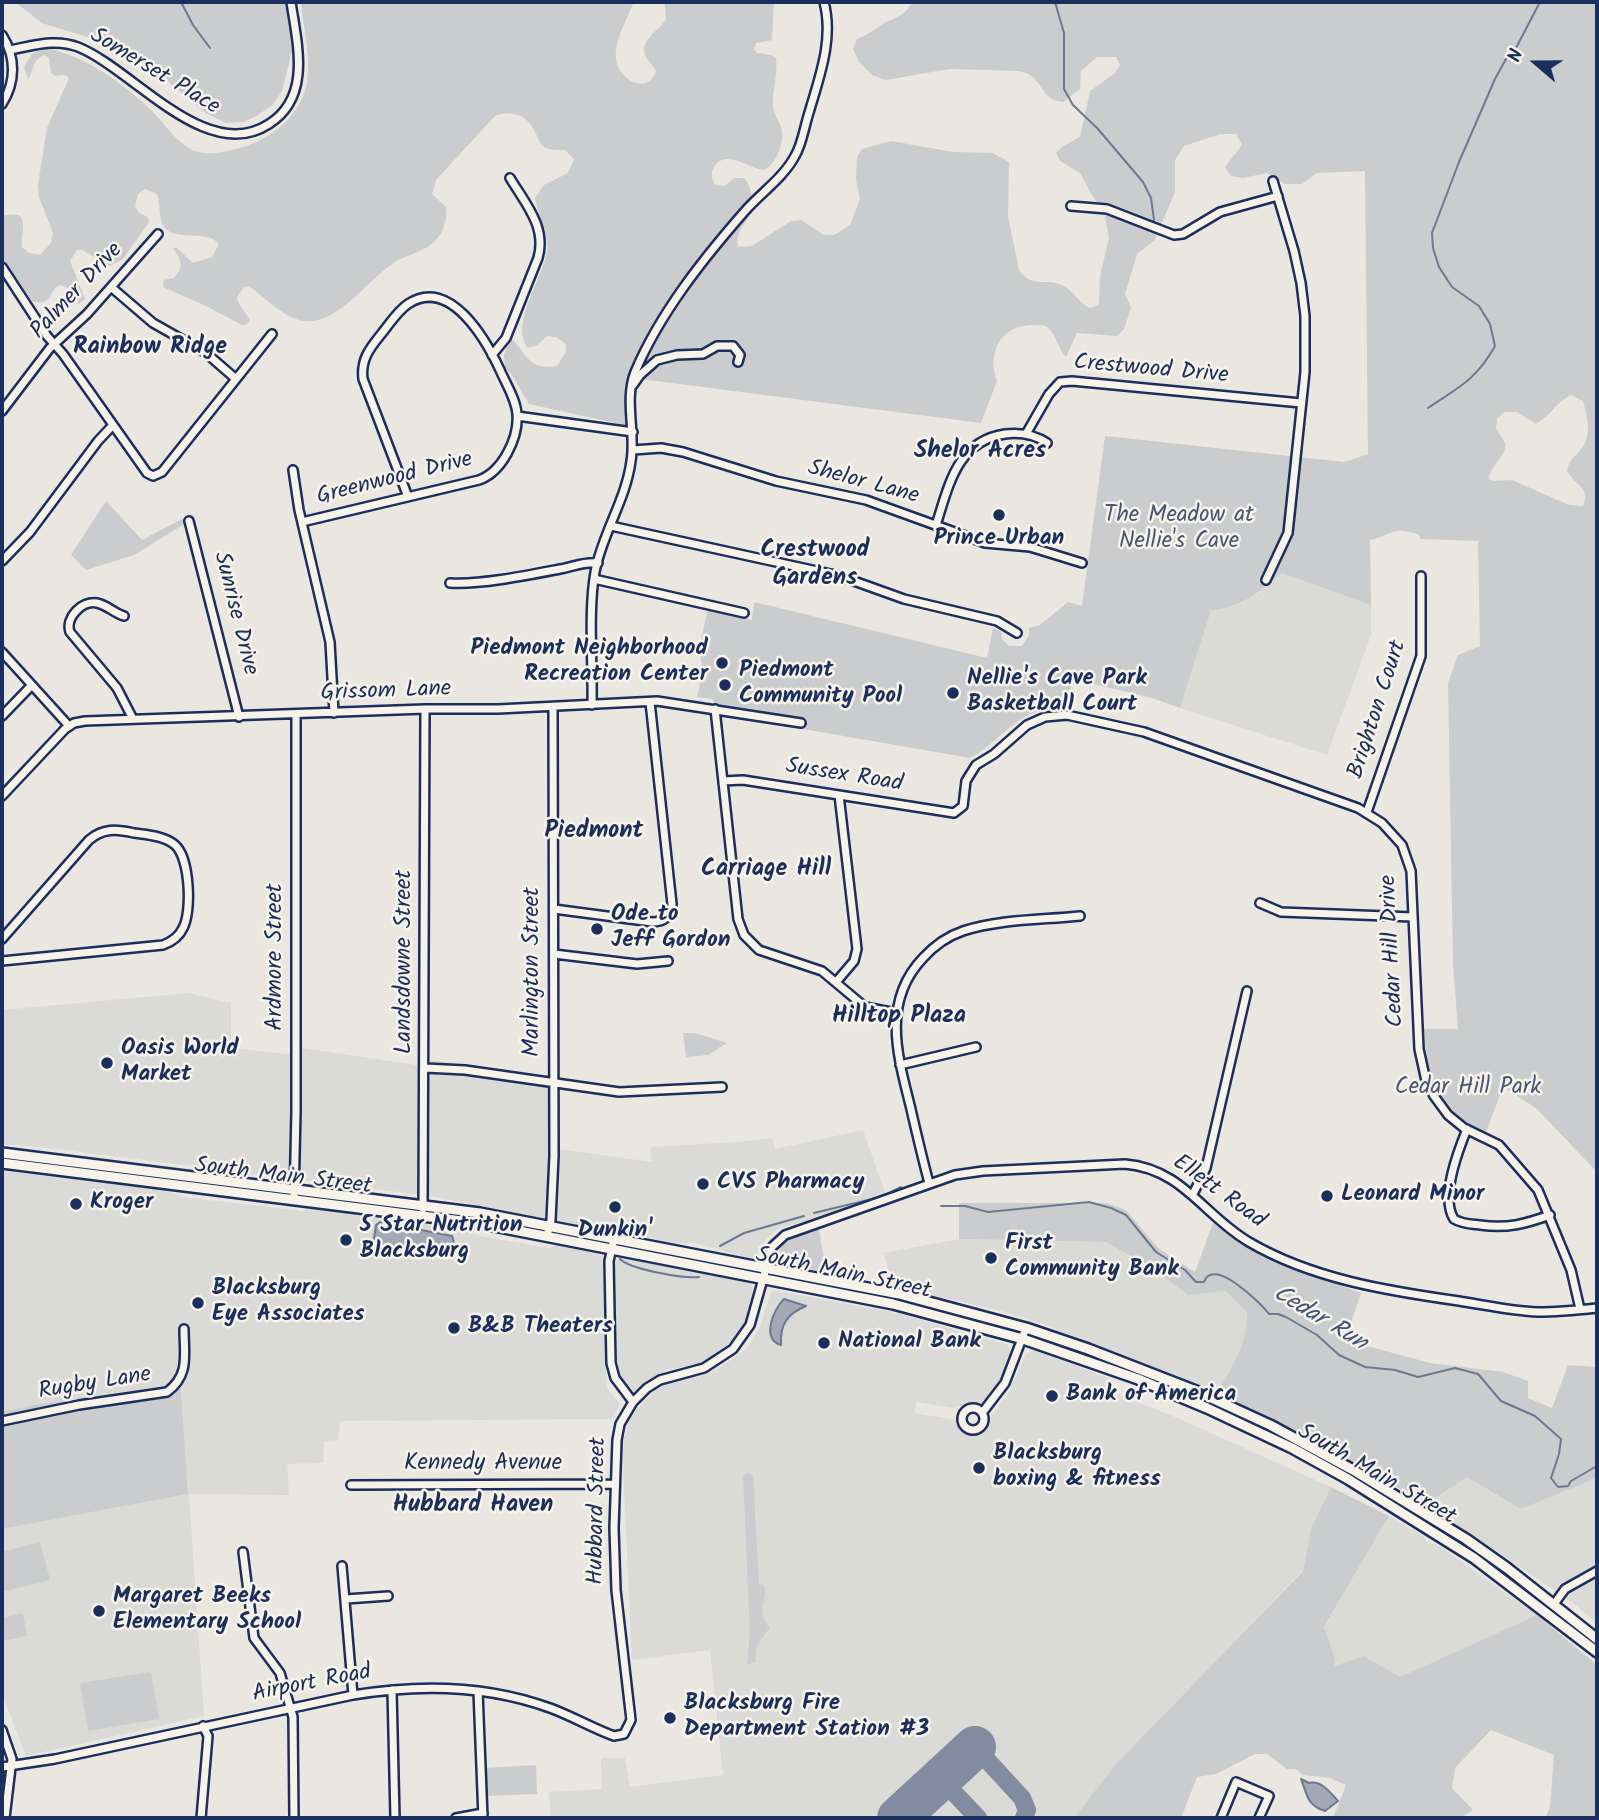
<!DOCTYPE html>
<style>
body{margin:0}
#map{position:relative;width:1599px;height:1820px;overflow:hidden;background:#eae7e0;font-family:Kalam,sans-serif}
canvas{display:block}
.frame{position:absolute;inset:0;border:4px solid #1b2f5e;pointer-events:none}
.north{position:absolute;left:1501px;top:28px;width:70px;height:70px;-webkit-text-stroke:5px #f7f3e8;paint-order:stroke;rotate:290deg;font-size:19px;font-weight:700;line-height:28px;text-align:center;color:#1b2f5e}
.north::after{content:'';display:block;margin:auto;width:24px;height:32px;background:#1b2f5e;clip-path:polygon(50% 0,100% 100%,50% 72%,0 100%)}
</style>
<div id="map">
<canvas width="1599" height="1820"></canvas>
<div class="frame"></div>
<div class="north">N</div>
</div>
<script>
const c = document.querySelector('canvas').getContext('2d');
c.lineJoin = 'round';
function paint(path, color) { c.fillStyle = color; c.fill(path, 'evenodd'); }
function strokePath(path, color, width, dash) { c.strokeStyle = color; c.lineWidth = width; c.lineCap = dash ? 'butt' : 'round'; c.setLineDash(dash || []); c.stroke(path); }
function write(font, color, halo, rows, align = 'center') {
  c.font = font + ' Kalam,sans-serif'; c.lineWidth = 5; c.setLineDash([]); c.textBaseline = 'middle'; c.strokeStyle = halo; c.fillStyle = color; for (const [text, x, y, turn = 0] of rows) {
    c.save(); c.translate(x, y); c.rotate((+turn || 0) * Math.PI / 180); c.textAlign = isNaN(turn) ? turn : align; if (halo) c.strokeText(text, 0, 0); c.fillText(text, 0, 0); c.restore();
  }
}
const built = new Path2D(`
 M1282,573L1371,605V635L1327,755L1180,708L1211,609L1231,607L1244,602L1258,594Z
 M188,993L231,1003V1048L287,1054L302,1048L416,1065L431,1060L560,1078L559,1149L652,1162L651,1147L737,1142L772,1138L775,1149L863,1130L886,1195L778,1229L764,1241L756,1257L750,1258L695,1243L679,1244L430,1196L40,1147L2,1144V1010Z
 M2,1171L167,1190L183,1197L303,1211L306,1209L370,1215L467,1231L476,1235L537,1246L551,1248L556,1245L602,1255L607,1388L620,1404L612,1419L340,1421L338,1440L324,1441L323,1463L287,1464L289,1495L189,1494L204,1716L26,1756L2,1694V1529L188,1494L178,1370L173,1381L159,1390L38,1404L2,1412Z
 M959,1239L1105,1242L1144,1263L1188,1295L1226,1290L1247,1312V1329L1239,1354L1217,1393L1040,1323L1001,1311L892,1286L884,1253Z
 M623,1257L748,1281L753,1289L744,1324L732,1341L717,1353L700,1363L667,1370L634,1392L625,1383L616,1363L613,1264L616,1258Z
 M774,1290L901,1314L1008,1345L1011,1354L998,1384L985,1401L980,1404L972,1403L953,1408L917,1402L914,1413L957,1420L963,1431L968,1435H981L985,1432L992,1415L1009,1392L1026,1354L1035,1350L1113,1380L1110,1391L1175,1417L1331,1487L1311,1529L1303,1570L1115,1765L1074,1818H551L549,1792L602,1789L601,1758H625L630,1787L723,1775L710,1650L632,1660L622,1444L632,1414L655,1390L668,1384L702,1376L715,1371L747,1348L760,1327L770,1294Z
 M1467,1477L1521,1509L1595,1479L1597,1482V1623L1573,1603L1426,1504Z
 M1389,1516L1424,1537L1425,1541L1441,1547L1537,1615L1400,1677L1364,1656L1334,1666L1324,1628Z`);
const green = new Path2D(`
 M15,2H288L292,51L282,91L273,105L256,116L244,122L226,123L206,113L173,86L150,63L110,44L42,23Z
 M301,2H634C627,19 614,41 616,59C618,80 649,96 656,71C653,65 649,62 646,57C637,42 659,31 666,19L665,2H774L772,40L756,43L754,49L757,53L771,55L776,58C778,74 772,91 773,107C774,116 779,120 781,127C786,140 776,165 764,170C749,169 726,148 714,167C710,173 712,179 715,185L725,186L734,178H744C752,185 754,206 749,215C743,228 736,231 738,247L752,246L791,221L801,220L824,235H834L850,225L860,199L856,180L857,157L862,149L891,141L953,152L993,153L1009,162L1008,216L1019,270C1033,289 1043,278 1060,284C1073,289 1078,303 1090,308L1099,305L1100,276L1109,238L1104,211L1093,197L1080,173L1060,161L1056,153L1063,146L1080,137L1090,91L1115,73L1120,65L1116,57H1097L1081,71L1080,89L1063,102C1038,100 1044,75 1019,71L949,69L886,80L872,75L859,62L853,49L857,39C867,35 872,31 881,25C894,17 905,17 912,2H1597V1172L1536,1108L1503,1087L1486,1132C1437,1112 1427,1079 1424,1029H1458L1453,964L1448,683L1458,655L1480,646L1478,541L1421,539L1418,534C1389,526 1394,535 1370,540L1371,605L1282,573C1260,592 1242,608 1211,610L1180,708L1152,698L1072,679L1068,709C1016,705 1009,736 970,758L723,715L712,699L697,697L703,670L699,649L708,609L752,620L754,602L987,658L993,628L1001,631L1002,639L1009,646H1022L1029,635V628L1040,625L1068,602L1082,606L1105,436L1345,462L1368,454L1365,171L1317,173L1302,184H1285L1267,173L1243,178L1231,176L1225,167L1242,145L1236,134H1221L1184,146L1175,160V192L1154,241L1137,254L1125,294L1131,308L1124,329L1117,336L1077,333L1066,357C1057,348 1056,331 1045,326C1040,324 1035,325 1029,325C999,327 987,355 997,381L981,423L641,379L634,393V418L625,425L529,404L512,375L505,368L504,355L509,341L513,340C528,357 530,370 557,366L566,352V344L556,337L547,336L537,345L528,348C509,323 544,278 547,250C549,231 538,216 535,198L544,185L568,173L574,159L565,150C536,151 543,143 531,125C523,113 505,110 494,117L436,180L432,194L446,207C448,219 443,233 435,241C424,252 409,254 397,261C370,276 338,326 304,321C285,319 264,297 249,286L244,287L237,297L238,302L250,320L247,324L242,325L206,306L163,287L164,280L174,278C185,266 181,260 173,248H177L193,263L212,257L219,244C205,227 171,245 162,223C158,214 161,203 157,194L145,189L138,194L135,206L139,213L148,217L149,222L123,259L110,266L82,250H77L70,261L85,299L79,304L72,289L60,285C46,292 55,305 33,302L2,258V216C32,209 21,227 22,247L29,253L40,255L51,243L53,233L39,197L38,184L47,128L69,78L65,75L55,76L51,73L49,58L45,55C31,59 35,70 28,79L24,67L32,54L42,47C84,55 122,82 152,111C164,123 175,140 190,149C206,157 226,152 243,147C276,137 308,109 308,71C309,49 303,24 301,2ZM1571,395L1583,401C1587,417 1592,432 1583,447C1576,456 1569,459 1567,471C1575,486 1591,487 1583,506L1569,505L1512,480L1493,481L1489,479C1490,465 1508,455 1505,443C1503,438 1498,433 1496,428L1497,419L1504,412H1517L1536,424C1550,416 1557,401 1571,395Z
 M106,501L142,540L184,518L186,523L134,555L86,570L71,555Z
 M683,1033H695L727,1043L708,1055L686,1057Z
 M959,1203H1107L1126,1210L1158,1248L1195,1272L1213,1223C1257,1258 1309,1273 1361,1293L1345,1340L1430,1363L1503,1372L1528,1381V1398L1552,1408L1568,1365L1597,1367V1478L1521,1509L1467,1477L1426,1504L1330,1449L1217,1393C1232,1367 1248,1343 1247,1312L1226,1291L1188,1295L1144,1263L1105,1242L959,1239Z
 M819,1229L826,1273L781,1263C771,1239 802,1234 819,1229Z
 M179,1366L188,1494L2,1529V1412L38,1404L159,1390L173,1381Z
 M747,1473L753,1476L759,1584L764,1585C769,1601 753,1611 770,1627L757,1645L755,1662L747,1665L750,1632L743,1476Z
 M1331,1487L1389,1516L1324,1627L1335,1659L1334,1666L1364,1656L1400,1677L1537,1615L1597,1665V1818H1545L1550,1807L1554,1755L1491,1730L1455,1768L1452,1788L1473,1810L1461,1818H1333L1346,1785L1330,1778L1303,1775L1296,1769H1287L1267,1754H1255L1216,1774L1197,1777L1181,1818H1074L1115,1765L1303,1571L1311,1529Z
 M40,1542L50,1580L2,1592V1552Z
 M23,1613L27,1636L2,1641V1618Z
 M151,1672L159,1719L88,1731L80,1683Z
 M536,1765L537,1794L486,1796L485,1768Z`);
const water = new Path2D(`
 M380,1222L452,1236C455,1241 453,1253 448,1257L443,1256L373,1245L376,1225Z
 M784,1299L806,1306C787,1314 780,1324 781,1345C761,1339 773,1310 784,1299Z
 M1301,1779L1309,1783C1321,1780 1330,1792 1338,1801L1325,1811C1306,1805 1307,1793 1301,1779Z`);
const stream = new Path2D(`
 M181,2L193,25L210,48
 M1055,2L1064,33V89L1073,105L1098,129L1143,182L1151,198L1154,220
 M1428,408C1459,387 1476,380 1495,346L1490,324L1479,306L1452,287L1439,267L1433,248L1432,233L1459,162L1495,79L1506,59L1517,46L1540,2
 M887,1194L901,1187
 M941,1206H965L988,1212L1089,1202L1111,1208L1126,1215L1156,1252L1185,1270L1196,1282H1204C1212,1256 1260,1302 1269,1314H1278L1286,1317L1317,1335L1339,1355L1365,1367L1395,1370L1418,1377L1455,1368L1478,1374L1501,1401L1535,1416L1561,1439L1559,1454L1551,1478L1558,1487L1568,1486L1571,1481L1597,1466
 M814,1213L876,1198
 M720,1246L744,1233L804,1216
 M620,1259C629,1269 684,1279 699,1277`);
const taxiway = new Path2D(`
 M975,1747L1022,1798L1027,1810L1024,1818
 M941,1779L978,1818`);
const runway = new Path2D(`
 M898,1818L975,1747`);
const minor = new Path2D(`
 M2,35C16,57 16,82 2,104
 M10,50C32,46 55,38 78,47C133,69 206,165 269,124C312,97 297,43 291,2
 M1071,206L1107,209L1174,235L1183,234L1220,212L1278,196
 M2,267L47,336L63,354L147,473L153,476L162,472L272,334
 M111,287L153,323L206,353L236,379
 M492,355L506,338L538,258C547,227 525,203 510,178
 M633,385L640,375L657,360L677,355L703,354L717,346H733L740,355L738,362
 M2,411L50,348L87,314L158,234
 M517,416L633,432
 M1026,434L1049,394L1060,382L1072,381L1301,403
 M633,450L661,448L683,452L776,481L866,500L985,543L1030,547L1082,563
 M293,470L299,510L330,642L334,713
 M189,521L239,717
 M302,522L479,480C502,472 519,438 517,414C516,399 506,384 500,370C486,340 450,276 408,304C399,310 393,319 386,328C374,344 360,356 363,379L408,497
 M936,525C949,485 957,441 1005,434C1021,432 1034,434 1047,443
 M611,526L840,576L904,599L997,621L1017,633
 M2,561L30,532L98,441L113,425
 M594,579L744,613
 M1266,580L1288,533L1305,372V316L1301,283L1294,251L1273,181
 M450,583C480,585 529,575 560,569C573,567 584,561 598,563
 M124,616C114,613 107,605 97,603C82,600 65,618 70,632L117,688L133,719
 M2,652L69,726
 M592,705C593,665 588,611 595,572C602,534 626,500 631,461C636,432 624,400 635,372C660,313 703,259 745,211C762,192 783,178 795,156C802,144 804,129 808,116C819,78 834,40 824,2
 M715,709L738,919L744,935L759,950L822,971L865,1007L896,1013
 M2,716L31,686
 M723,781L743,780L954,813L963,806L966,781L976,765L994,754L1027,725L1045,717L1067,715L1144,732L1358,808L1382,823L1402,845L1411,871L1419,1049L1426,1081L1434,1096L1448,1115L1464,1128L1499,1145L1538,1190L1571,1270L1580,1309
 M2,796L65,729L74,723L85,721L425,709H498L657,701L801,723
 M1367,812L1421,656V576
 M1260,903L1281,912L1413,917
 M554,909L652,922C664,922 672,916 672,904L650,702
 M2,939L89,840C103,828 116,829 134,833C148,835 165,836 175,845C190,858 192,912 183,928C179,937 171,942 163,945L2,961
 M554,954L637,964L668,961
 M837,981L854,961L857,949L839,795
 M900,1065L976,1047
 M425,1068L465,1070L619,1092L722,1087
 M1467,1129C1458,1151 1440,1197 1454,1219C1462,1224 1471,1224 1480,1225C1507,1229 1525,1224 1550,1215
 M929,1183C922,1157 916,1131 910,1105C897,1054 882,1001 923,958C934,946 948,936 963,931C1000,919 1042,920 1080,916
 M1193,1194L1206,1168L1247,991
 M294,1199L296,1111V715
 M423,1209L425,709
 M547,1236L551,1220L554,1156L553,707
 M614,1239L609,1261L611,1363L615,1378L633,1402
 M962 1419a11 11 0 1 1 22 0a11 11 0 1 1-22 0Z
 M982,1413L1005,1383L1026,1328
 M2,1421L79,1405L167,1392C190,1375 184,1355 184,1329
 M351,1485L615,1484
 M243,1552L254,1638L280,1673L293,1717L294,1818
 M342,1566L353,1695
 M346,1599L388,1596
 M1554,1604L1565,1589L1597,1571
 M392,1690L395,1818
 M478,1691L483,1818
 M2,1730L12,1759L5,1818
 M2,1767L55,1759L353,1695C419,1684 487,1685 550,1708C572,1716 592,1728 614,1736L624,1734L631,1720L616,1590L614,1528L617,1440L620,1424L633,1402L647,1388L660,1380L704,1368L733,1349L750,1325L772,1247L785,1235L955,1175L983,1171L1125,1164C1183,1169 1203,1215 1249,1242C1312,1279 1388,1291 1459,1301C1485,1305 1512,1311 1538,1312C1558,1312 1578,1310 1597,1308
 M201,1818L208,1736L203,1726
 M456,1818L483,1813
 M1221,1818L1236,1782L1269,1796L1259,1818`);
const major = new Path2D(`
 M2,1153L480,1213L899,1294L1026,1328L1088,1349L1196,1391L1270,1425L1353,1470L1466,1539L1507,1568L1597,1639
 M2,1163L478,1223L893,1304L1023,1339L1138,1379L1207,1408L1292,1448L1348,1479L1474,1558L1597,1652`);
const markers = [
 [999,515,7,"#1b2f5e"],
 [722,663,7,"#1b2f5e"],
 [725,685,7,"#1b2f5e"],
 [953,693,7,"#1b2f5e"],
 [597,929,7,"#1b2f5e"],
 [107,1063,7,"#1b2f5e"],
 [703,1184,7,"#1b2f5e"],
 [1327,1196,7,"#1b2f5e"],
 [76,1204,7,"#1b2f5e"],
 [615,1207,7,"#1b2f5e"],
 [346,1240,7,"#1b2f5e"],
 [991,1258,7,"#1b2f5e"],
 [198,1303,7,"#1b2f5e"],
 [454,1328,7,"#1b2f5e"],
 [824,1343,7,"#1b2f5e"],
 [1052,1396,7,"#1b2f5e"],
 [979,1468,7,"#1b2f5e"],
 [99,1611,7,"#1b2f5e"],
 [670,1718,7,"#1b2f5e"]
];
const streetNames = [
 ["Somerset Place",154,73,31],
 ["Palmer Drive",78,292,-47],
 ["Crestwood Drive",1151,371,5],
 ["Greenwood Drive",395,480,-14],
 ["Shelor Lane",863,484,15],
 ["Sunrise Drive",234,614,76],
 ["Grissom Lane",386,693,-2],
 ["Brighton Court",1379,710,-72],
 ["Sussex Road",844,777,9],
 ["Cedar Hill Drive",1394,951,-93],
 ["Ardmore Street",277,957,-90],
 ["Landsdowne Street",406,962,-90],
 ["Marlington Street",534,972,-90],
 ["South Main Street",283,1178,7],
 ["Ellett Road",1218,1193,36],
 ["South Main Street",843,1275,12],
 ["Rugby Lane",95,1385,-9],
 ["Kennedy Avenue",483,1465],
 ["South Main Street",1376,1476,30],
 ["Hubbard Street",599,1511,-89],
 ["Airport Road",312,1685,-11]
];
const parkNames = [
 ["The Meadow at",1179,517],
 ["Nellie's Cave",1179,543],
 ["Cedar Hill Park",1468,1089]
];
const poiNames = [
 ["Prince Urban",999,540,"center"],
 ["Piedmont Neighborhood",708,650,"right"],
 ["Recreation Center",708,676,"right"],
 ["Piedmont",739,672],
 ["Community Pool",739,698],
 ["Nellie's Cave Park",967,680],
 ["Basketball Court",967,706],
 ["Ode to",611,916],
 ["Jeff Gordon",611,942],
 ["Oasis World",121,1050],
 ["Market",121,1076],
 ["CVS Pharmacy",717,1184],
 ["Leonard Minor",1341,1196],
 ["Kroger",90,1204],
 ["5 Star Nutrition",360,1227],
 ["Blacksburg",360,1253],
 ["Dunkin'",615,1232,"center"],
 ["First",1005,1245],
 ["Community Bank",1005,1271],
 ["Blacksburg",212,1290],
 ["Eye Associates",212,1316],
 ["B&B Theaters",468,1328],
 ["National Bank",838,1343],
 ["Bank of America",1066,1396],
 ["Blacksburg",993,1455],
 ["boxing & fitness",993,1481],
 ["Margaret Beeks",113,1598],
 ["Elementary School",113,1624],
 ["Blacksburg Fire",684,1705],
 ["Department Station #3",684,1731]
];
const neighbourhoodNames = [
 ["Rainbow Ridge",150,349],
 ["Shelor Acres",980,453],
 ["Crestwood",815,552],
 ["Gardens",815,580],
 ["Piedmont",594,833],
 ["Carriage Hill",766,871],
 ["Hilltop Plaza",899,1018],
 ["Hubbard Haven",473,1507]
];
const waterNames = [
 ["Cedar Run",1319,1320,31]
];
paint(built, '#dadad6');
paint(green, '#cbcccd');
paint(water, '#a3a8b4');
strokePath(water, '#6d7892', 2);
strokePath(stream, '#6d7892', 2);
strokePath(taxiway, '#828b9f', 18);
strokePath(runway, '#828b9f', 42);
strokePath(minor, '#1b2f5e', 12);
strokePath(major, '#1b2f5e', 14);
strokePath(minor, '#f7f3e8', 7);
strokePath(major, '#f7f3e8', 9);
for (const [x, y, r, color] of markers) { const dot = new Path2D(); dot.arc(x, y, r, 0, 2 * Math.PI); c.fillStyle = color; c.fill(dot); strokePath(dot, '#f7f3e8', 2.5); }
write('23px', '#1b2f5e', '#f7f3e8', streetNames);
write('23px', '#47567a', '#f7f3e8', parkNames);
write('bold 23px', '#1b2f5e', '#f7f3e8', poiNames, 'left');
write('bold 24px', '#1b2f5e', '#f7f3e8', neighbourhoodNames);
write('italic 24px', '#445378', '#f7f3e8', waterNames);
</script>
